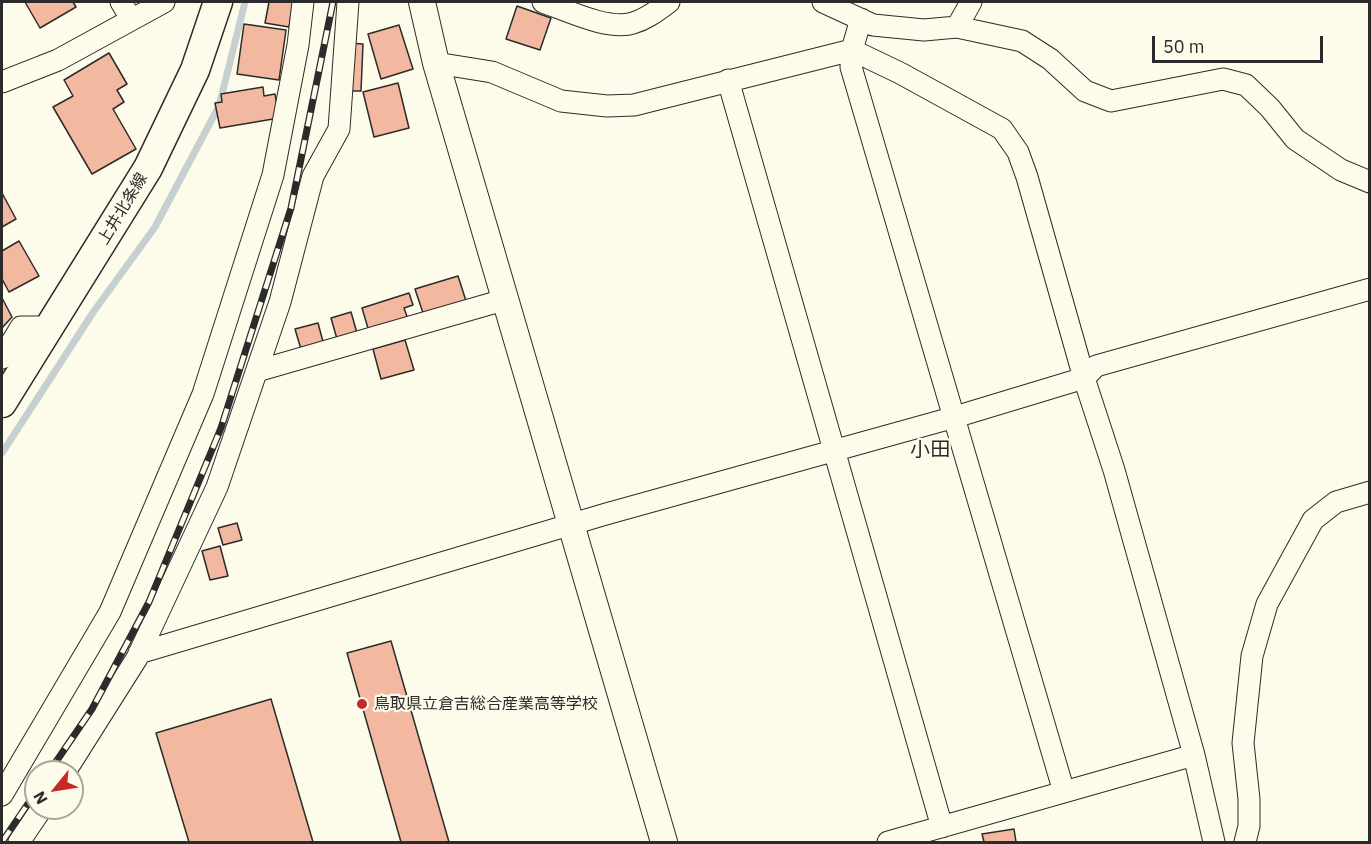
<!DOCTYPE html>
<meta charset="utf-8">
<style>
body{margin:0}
#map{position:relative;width:1371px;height:844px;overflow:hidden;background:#fdfbea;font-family:"IBM Plex Sans",sans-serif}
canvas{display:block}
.frame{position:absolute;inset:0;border:3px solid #2b2b2b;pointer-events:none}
.north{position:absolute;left:24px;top:760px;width:60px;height:60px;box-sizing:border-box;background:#fdfbea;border:2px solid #a9a89e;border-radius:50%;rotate:240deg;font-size:16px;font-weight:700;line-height:24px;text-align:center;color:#2b2b2b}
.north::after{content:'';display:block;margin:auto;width:21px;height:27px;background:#c62828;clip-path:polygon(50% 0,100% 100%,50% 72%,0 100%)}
.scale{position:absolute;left:1152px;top:36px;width:171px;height:27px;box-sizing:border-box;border:3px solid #2b2b2b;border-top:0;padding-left:8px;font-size:18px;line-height:21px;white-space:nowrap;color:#2b2b2b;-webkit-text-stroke:4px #fdfbea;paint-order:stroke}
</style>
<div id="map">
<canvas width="1371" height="844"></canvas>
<div class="frame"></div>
<div class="north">N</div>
<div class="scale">50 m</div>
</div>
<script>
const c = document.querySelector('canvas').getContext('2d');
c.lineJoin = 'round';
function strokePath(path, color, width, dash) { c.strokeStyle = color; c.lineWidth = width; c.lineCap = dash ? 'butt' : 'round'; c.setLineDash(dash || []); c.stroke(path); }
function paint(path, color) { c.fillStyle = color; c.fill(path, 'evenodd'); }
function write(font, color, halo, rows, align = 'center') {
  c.font = font + ' "IBM Plex Sans","Noto Sans JP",sans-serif'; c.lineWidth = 4.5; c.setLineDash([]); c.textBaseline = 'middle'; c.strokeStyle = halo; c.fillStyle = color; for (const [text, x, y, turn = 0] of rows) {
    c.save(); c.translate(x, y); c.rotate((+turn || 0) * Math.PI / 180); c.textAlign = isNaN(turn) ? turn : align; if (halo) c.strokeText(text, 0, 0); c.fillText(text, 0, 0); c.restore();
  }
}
const stream = new Path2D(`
 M2,373L10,360
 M2,453L94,311L155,227L219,106L245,2`);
const building = new Path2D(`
 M25,2H73L76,7L40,28Z
 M269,2H293L289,27L265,23Z
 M517,6L551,18L540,50L506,39Z
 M244,24L286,30L279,80L237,74Z
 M399,25L413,69L381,79L368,34Z
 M350,43L363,44L361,91H347Z
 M109,53L127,84L117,90L124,102L113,109L136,149L92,174L53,107L73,96L64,80Z
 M398,83L409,128L374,137L363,92Z
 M263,87L264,96L275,94L279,118L220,128L215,103L222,102L221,94Z
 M2,193L16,219L2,227Z
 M19,241L39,276L9,292L2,279V251Z
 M458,276L467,304L424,316L415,289Z
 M409,293L413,305L404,308L409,322L370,335L362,308Z
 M2,298L12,317L2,328Z
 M351,312L359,340L339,346L331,318Z
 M318,323L325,349L303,356L295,329Z
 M405,340L414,370L381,379L373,349Z
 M237,523L242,540L223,545L218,528Z
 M220,546L228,576L210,580L202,551Z
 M391,641L449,842H401L347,653Z
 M271,699L313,842H189L156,733Z
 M1014,829L1016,842H984L982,834Z`);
const minor = new Path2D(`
 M121,2L131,19
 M543,2C566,10 609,31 633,23C647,19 658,10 669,2
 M823,2L873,25L924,30L957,27L1022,41L1050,59L1085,91L1111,101L1223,79L1246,85L1270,108L1295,139L1341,170L1370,182
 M861,19L852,50L851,67L1064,792
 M957,27L971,2
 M436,63L492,72L561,101L607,106L634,105L852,50L900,73L1002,129L1018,152L1027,177L1084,378L1114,470L1194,755L1214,842
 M728,80L942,827
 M2,82L58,60L164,2
 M2,358L21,327H49
 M257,371L507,299
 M139,653L606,514L955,417L1084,378L1096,366L1370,289
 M65,772L137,658L217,487L280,302L313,176L339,129L348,2
 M2,795L110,612L203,394L273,175L298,45L303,2
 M19,842L42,808
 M888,842L1194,755
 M1245,842L1249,826V799L1243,743L1252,656L1267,604L1313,520L1336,502L1370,492`);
const tertiary = new Path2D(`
 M422,2L436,63L664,842`);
const secondary = new Path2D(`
 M2,403L148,168L195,70L218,2`);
const rail = new Path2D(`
 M49,772L92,709L149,602L221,428L291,208L333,2
 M2,842L36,792`);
const markers = [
 [362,704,6,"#c62828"]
];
const streetNames = [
 ["上井北条線",123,209,-59]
];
const poiNames = [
 ["鳥取県立倉吉総合産業高等学校",374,704]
];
const quarterNames = [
 ["小田",930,450]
];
strokePath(stream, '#c7d0d0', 7);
paint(building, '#f2b8a0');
strokePath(building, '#2b2b2b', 1.5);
strokePath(minor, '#2b2b2b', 23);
strokePath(tertiary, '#2b2b2b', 28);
strokePath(secondary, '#2b2b2b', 31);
strokePath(minor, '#fdfbea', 21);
strokePath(tertiary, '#fdfbea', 26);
strokePath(secondary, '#fdfbea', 28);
strokePath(rail, '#2b2b2b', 7);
strokePath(rail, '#fdfbea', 4.5, [14]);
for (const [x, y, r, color] of markers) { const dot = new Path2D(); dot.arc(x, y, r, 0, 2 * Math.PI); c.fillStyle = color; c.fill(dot); strokePath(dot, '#fdfbea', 2); }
write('16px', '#2b2b2b', '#fdfbea', streetNames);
write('16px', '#2b2b2b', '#fdfbea', poiNames, 'left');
write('20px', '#2b2b2b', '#fdfbea', quarterNames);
</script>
